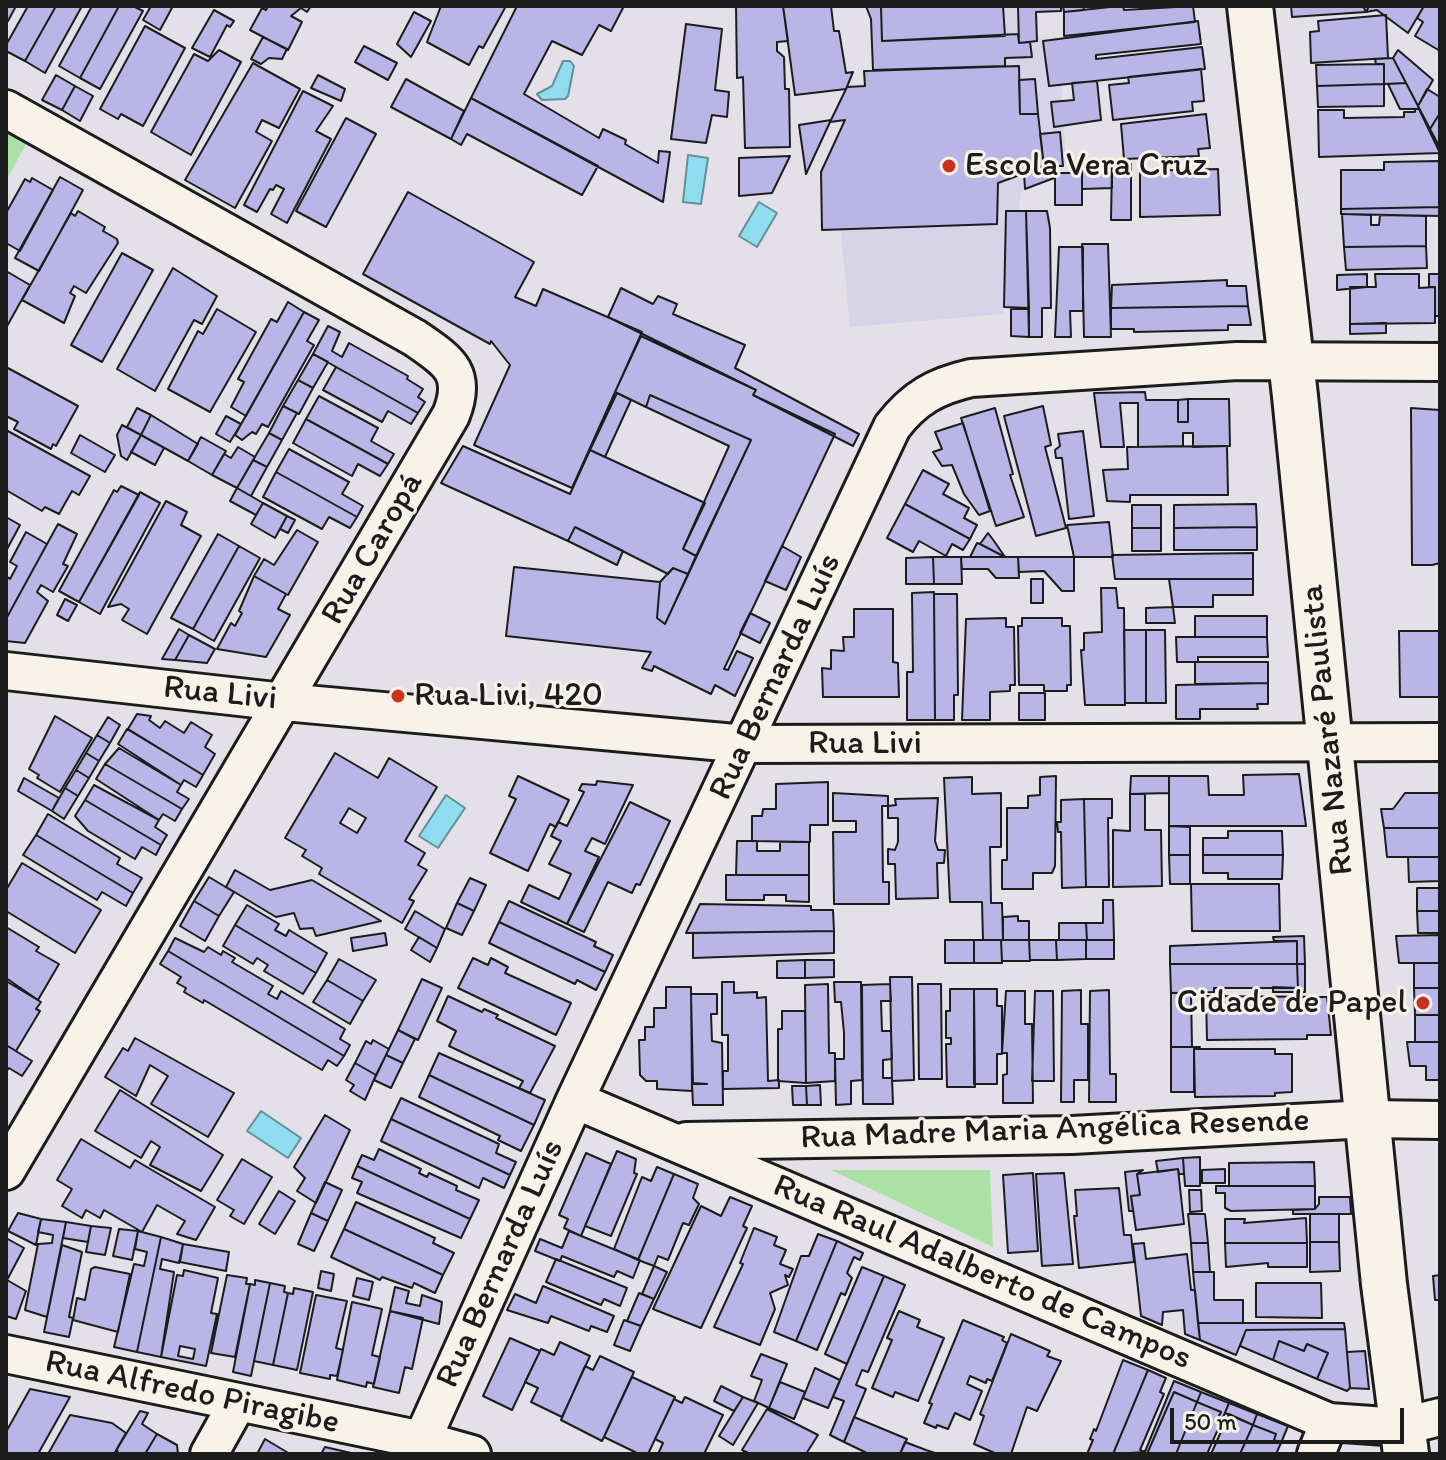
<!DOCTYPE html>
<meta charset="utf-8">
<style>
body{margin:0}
#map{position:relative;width:1446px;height:1460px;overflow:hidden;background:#e4e0e8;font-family:Itim,sans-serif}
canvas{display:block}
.frame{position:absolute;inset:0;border:8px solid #1c1c1c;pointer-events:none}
.scale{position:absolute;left:1170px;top:1408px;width:234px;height:36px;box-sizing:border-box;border:4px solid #1c1c1c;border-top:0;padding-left:10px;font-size:24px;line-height:28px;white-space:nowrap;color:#1c1c1c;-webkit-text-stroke:6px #f7f3e8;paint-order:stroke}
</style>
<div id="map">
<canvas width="1446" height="1460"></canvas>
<div class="frame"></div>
<div class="scale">50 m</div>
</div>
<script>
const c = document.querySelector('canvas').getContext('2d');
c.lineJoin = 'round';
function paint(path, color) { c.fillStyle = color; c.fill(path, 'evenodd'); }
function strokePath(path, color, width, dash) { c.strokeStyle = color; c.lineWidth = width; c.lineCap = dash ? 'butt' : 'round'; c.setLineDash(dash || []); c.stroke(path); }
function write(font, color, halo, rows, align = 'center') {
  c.font = font + ' Itim,sans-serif'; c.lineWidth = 6; c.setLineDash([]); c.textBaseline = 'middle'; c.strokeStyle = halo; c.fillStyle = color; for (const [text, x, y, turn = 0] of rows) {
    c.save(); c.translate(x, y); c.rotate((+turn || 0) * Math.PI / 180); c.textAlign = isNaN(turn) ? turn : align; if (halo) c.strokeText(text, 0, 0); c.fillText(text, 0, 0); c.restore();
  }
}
const built = new Path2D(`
 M908,6H1031L1033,35L1059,45L1066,163L1021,192L1003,314L850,327L835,170L908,40Z`);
const green = new Path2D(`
 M6,133L26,144L6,181Z
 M831,1170H990L993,1247Z`);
const water = new Path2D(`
 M563,61H570L574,66L568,96L565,99L542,100L537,94L552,86Z
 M688,155L708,158L701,204L683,202Z
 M759,202L777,213L757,247L739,236Z
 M446,795L465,808L438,848L419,836Z
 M261,1111L301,1138L288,1158L247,1131Z`);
const building = new Path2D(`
 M6,6H16L8,21L6,20Z
 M28,6H56L25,61L6,51V45Z
 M56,6H82L45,73L25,61Z
 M92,6H119L80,78L59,66Z
 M119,6H133L143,11L100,89L80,78Z
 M151,6H173L160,30L143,20Z
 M268,6H311L307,12L301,8L291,16L302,22L288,50L250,30L262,8L266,10Z
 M441,6H506L483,48L479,46L469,65L427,42Z
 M517,6H624L611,31L599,25L582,55L552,41L524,94L599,138L603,129L626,140L625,144L658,163L659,151L670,152L663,202L471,98Z
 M736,6H783L788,41L777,42V51L784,57L785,89H789L790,147L745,148L743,77L737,78Z
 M783,6H831L834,31H839L846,73L853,72L846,89L795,95Z
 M866,6H896L881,7L882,41L1018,34L1019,43L1030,42L1032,57L1005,58V66L873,70L871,19Z
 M896,6H1003L1005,36L882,41L881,7Z
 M1018,6H1061V11L1036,12L1037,41L1019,43Z
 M1063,6H1083L1084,10L1064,12Z
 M1119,6H1123L1124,10L1193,6L1195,22L1064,36V12Z
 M1291,6H1363L1366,12L1292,17Z
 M1369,6H1424L1408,33L1377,10L1366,12Z
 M1424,6H1440V51L1415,36L1423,22L1417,18Z
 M214,10L234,21L230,27L227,25L210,57L192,48Z
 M414,12L431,21L411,57L397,44Z
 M1386,15L1388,58L1311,63L1310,32L1319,31L1318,21Z
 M1198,21L1201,44L1096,55V59L1202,47L1205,69L1049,86L1043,41Z
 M686,24L722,29L715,90L729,92L727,117L712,115L706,143L671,139Z
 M145,26L185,48L143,126L121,114L118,119L100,109Z
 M263,37L287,49L282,59L269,58L261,64L251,59Z
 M364,46L397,63L388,80L355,62Z
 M219,50L241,62L191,155L151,132L194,54L208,61Z
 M1398,50L1433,80L1418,106L1393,58Z
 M1393,58L1406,83L1384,84V64H1376L1375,59Z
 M253,63L300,89L279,128L262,120L256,132L272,141L235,208L185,180Z
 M1384,64V84L1317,86L1316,65Z
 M1019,66L1020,114H1038L1044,166L998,183L997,224L822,230L821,172L845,120L830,122L847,87L865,86L864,71Z
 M1201,69L1204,101L1192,102L1193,111L1113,120L1109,85L1129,83L1128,77Z
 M56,75L75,86L62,110L42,100Z
 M318,75L345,89L341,101L311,88Z
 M406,79L464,111L451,139L391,107Z
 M1035,79L1038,114H1020L1019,80Z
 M1097,81L1101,120L1054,127L1051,102L1074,100L1072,83Z
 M1406,83L1418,106L1419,109H1400L1388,84Z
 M1384,84V106L1318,107L1317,86Z
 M75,86L93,96L80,121L62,110Z
 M1427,89L1440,97V113L1430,129L1418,106Z
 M303,91L333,106L316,131L331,139L287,223L271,214L284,189L276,185L273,190L270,189L257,212L244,205Z
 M471,98L598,166L582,195L467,134L461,145L451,139Z
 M1415,109H1419L1440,153L1319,157L1318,110H1344V118L1404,117V112H1415Z
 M1440,113V148L1430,129Z
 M1206,114L1210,148L1198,149L1199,156L1124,159L1121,124Z
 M346,118L376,134L326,227L296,211Z
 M831,120L830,122L806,174L799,125Z
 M1060,132L1063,166H1044L1040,134Z
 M790,156L772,193L739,196V158Z
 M1440,161V207L1341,209V170H1384V162Z
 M1131,164V220H1111L1112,165Z
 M1082,165H1112V188L1082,189Z
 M1044,166H1055L1054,178L1025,189L1024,173Z
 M1218,169L1220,215L1140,217V171Z
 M1055,173H1082V205H1055Z
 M60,177L83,190L39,271L15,258Z
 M32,178L53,190L20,251L6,243V213L25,179L30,182Z
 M408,192L534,262L515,297L536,306L543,289L642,332L572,488L474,445L510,365L491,341L490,344L363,274Z
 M1440,207V216L1341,214V209Z
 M78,211L105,227L103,231L117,239L118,243L86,293L74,286L70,293L75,296L64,323L22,300L71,213L75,216Z
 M1006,211H1026L1029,308L1004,307Z
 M1026,211H1047L1050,228L1051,308H1042V337H1029Z
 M1342,214L1371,215V225H1379L1380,215L1426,216V246L1344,247Z
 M1082,244H1108L1111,337H1084Z
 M1426,246L1427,268L1346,270L1344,247Z
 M1059,247H1083V311H1070L1071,337H1055Z
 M122,253L153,270L102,362L71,345Z
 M173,268L217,296L202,324L194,320L155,391L117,369Z
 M6,271L30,285L6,328Z
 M1367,274V287L1337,290V275Z
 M1375,274H1419V288L1435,287V323L1350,324V287H1376Z
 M1429,274H1440V316H1435V287H1429Z
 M1227,280V286H1246L1248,306L1111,308L1112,285Z
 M621,288L653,304L658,296L677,304L673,314L745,345L735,368L859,434L853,446L753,395L756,390L608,317Z
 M288,302L304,312L246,416L231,407L244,382L238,379L271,319L277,322Z
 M1248,306L1251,325H1228V330L1134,332V329H1111V308Z
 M217,309L256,332L210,412L168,389L198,331L203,334Z
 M1011,309H1029V337L1011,336Z
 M304,312L319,320L307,341L314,345L268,427L262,424L256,434L252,432L242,440L235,435Z
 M1386,323V333L1350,334V324Z
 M328,326L340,332L332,351L342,357L349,343L408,376L407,379L423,389L418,397L425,402L418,413L313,354Z
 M641,336L756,390L753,395L835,434L724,669L728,670L737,651L753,658L735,696L715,685L711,694L654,666L652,671L642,668L651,652L506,636L514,567L660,582L657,618L665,624L751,440L650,395L646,407L615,392Z
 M313,354L328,362L313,388L298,380Z
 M6,367L78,406L56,446L53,444L51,449L14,429L18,422L6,416Z
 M336,367L418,413L411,424L388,411L382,422L323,390Z
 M298,380L313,388L299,414L283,406Z
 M1145,392L1146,400H1178V422H1188V399H1229L1230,446L1193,447V433H1183V446L1138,447V403H1120L1124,447H1101L1094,393Z
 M617,393L631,400L605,457L590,450Z
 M650,395L751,440L696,556L683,549L729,446L646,407Z
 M319,396L378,428L371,441L394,454L388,464L306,419Z
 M1188,399V422H1178V400Z
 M283,406L297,413L282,440L269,433Z
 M1043,406L1051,445L1045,447L1066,528L1036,536L1004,416Z
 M137,408L151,415L141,435L127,427Z
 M995,408L1013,474L1010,475L1024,517L996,526L961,418Z
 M1411,408L1440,410V563L1432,565H1412Z
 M151,415L198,444L188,461L141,435Z
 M226,416L241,424L230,442L216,434Z
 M306,419L388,464L380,476L358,464L352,476L293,443Z
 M963,423L990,511L979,515L964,494L952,465L942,466L933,452L942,449L935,432Z
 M122,425L141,435L127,460L121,456L117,435Z
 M6,430L90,476L79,495L72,491L59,514L45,507L42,511L6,490Z
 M1083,431L1094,516L1069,519L1062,458H1056L1055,450L1060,446L1058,434Z
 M269,433L282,440L267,467L253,460Z
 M80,435L115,455L105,472L71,453Z
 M141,435L164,448L155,465L131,452Z
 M201,437L226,451L212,475L188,461Z
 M463,446L570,494L590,450L705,503L683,549L696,556L688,574L673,568L668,574L575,527L568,541L441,483Z
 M1227,446L1228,495H1130V502L1107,501L1103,470L1128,469L1127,447Z
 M238,447L255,457L237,488L212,475L224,454L231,458Z
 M289,449L349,482L342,494L363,506L357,517L276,472Z
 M253,460L267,467L251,496L237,488Z
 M923,470L949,484L943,494L969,508L964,518L977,525L970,539L905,504Z
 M276,472L357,517L350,528L329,517L322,529L263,497Z
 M121,486L139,495L79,602L59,591L114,490L117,492Z
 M237,488L263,503L256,515L230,501Z
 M140,492L160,503L100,614L79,602Z
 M166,501L187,512L181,525L201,536L147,634L122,620L129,609L121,604L108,607Z
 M263,503L287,516L275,538L251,524Z
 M905,504L970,539L963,550L952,544L946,556L919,541L913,552L887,538Z
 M1256,504L1257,527L1174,528V505Z
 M1132,505H1161V528H1132Z
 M287,516L295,520L288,533L280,529Z
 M6,517L20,525L6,551Z
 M1109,522L1113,557H1074L1067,525Z
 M58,524L77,534L63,564L68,566L53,592L41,585L37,592L48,601L25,643L6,641V619Z
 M575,527L623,551L617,565L568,541Z
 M1257,527V550H1174V528Z
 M1132,528H1161V551H1132Z
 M297,530L318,542L288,595L254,576L264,559L274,565Z
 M26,532L47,544L6,619V576L10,579L17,566L10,562Z
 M988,533L994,541L1005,557L980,544Z
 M218,534L239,546L193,629L171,618Z
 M977,543L980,544L1005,557H970Z
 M239,546L260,558L214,641L193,629Z
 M782,546L801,557L786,590L765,581Z
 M1253,553V579H1115L1112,555Z
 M933,557H961L962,584H934Z
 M933,557L934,584H906V558Z
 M961,557H1018L1019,578H996L988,569H962Z
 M1018,557H1074V591H1062L1044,571L1019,572Z
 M673,568L688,574L665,624L657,618L660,582Z
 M254,576L286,594L278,609L290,615L266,657L217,649L231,623L235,626L242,613L239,611Z
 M1031,579H1043V603H1031Z
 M1169,579H1253V595H1213V607H1173Z
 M1101,588H1116L1118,608H1124L1125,705H1085L1081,650H1084V633L1102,632Z
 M934,592L935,720H907V672H913L912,593Z
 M934,594H957L958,695H954V720H935Z
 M65,599L77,605L68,621L57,615Z
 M1173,607L1175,623H1146V608Z
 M854,609H893V662L898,663L899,697H823L822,668L831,669V650L844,651L843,637H854Z
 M750,613L770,623L760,643L740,633Z
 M1195,616H1267V637H1195Z
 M1006,618V627H1014L1015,685H1010V691L990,692V720H962L966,619Z
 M1022,618H1062V626H1070L1071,685H1067V691H1044V685H1019L1018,626H1022Z
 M179,629L189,635L175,660L162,659Z
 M1124,630H1146V703H1125Z
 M1146,630H1165L1166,703H1146Z
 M1399,631H1440V697H1400Z
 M189,635L215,649L207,663L175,660Z
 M1176,637H1267L1268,657H1198V662H1177Z
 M1195,662H1268V683L1195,684Z
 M1268,683V704H1257L1258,709H1200V719H1176V685Z
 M1019,693H1045V720H1019Z
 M137,714L151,716L149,720L160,728L165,721L184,733L191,722L212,735L205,747L215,754L203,775L128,729Z
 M55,716L92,738L60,792L37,778L39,775L29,769Z
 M108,717L120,725L110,743L97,735Z
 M127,729L203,775L196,787L184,780L181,785L118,744Z
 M97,735L110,743L99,761L86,753Z
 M119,748L181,785L177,792L189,799L182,809L105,764Z
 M86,753L99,761L89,778L76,770Z
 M335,753L378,778L389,758L437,787L405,841L425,853L418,865L427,870L409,899L414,901L402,923L319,874L322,868L302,856L306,850L285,838ZM349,808L366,818L357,833L340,823Z
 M105,764L182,809L175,821L163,814L159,820L96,779Z
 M76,770L89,778L78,796L65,788Z
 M1299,774L1306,826H1169V776H1208L1209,795H1244L1243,775Z
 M518,776L569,800L556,827L550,824L528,871L490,853L516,799L509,796Z
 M1056,776L1055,866L1052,873H1033V889H1002V860H1007V808H1028V796L1040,795V777Z
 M1131,776H1169V793L1130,794Z
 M972,777V794L1001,793V847H990L991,903H1002L1003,940H983L982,902H950L944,778Z
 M24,778L59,798L52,811L18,791Z
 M597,781L633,785L605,844L592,838L585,851L599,857L567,924L521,902L529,885L559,899L571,874L549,864L561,841L551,836L558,822L567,826L584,792L579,790L582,784L596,785Z
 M828,782V825H810V842L752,841V816H762L763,809H776V784Z
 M94,785L159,820L155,827L167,835L161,845L85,800Z
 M65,788L78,796L64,819L52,811Z
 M833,793L888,796V806H882L883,882H889V904H834L833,832H856V821H833Z
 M1405,793H1440V828H1384L1381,809H1393Z
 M1130,794H1145V830H1161L1162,886L1113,887V830L1130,831Z
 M938,798L935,841L938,850H945L944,863H937L938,898L896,899L895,864H888V849L895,850L898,842V818H888V806L896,805L895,799Z
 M1084,799L1086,887L1062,888L1061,832H1058L1057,822H1061V800Z
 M1084,799H1112V818H1108L1109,887H1086Z
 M85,800L161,845L156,855L142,847L135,859L88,831L75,816Z
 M630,802L670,821L640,885L636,884L632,893L608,882L584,932L567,924Z
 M48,814L120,858L117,864L142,878L133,893L36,835Z
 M1169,826L1190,827V855H1169Z
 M1384,828H1440V857H1387Z
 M1228,831H1282L1283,855H1203V838H1228Z
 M36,835L133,893L126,906L102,892L97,900L23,855Z
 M737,841H757V851H780V842H809V875H736Z
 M1169,855H1190V884H1170Z
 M1203,855H1283L1282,879H1228V873H1203Z
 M1408,857H1440V881L1409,882Z
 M22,863L101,910L75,953L6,911V890Z
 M235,870L270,890L312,880L381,921L316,936L313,928L300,929L294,913L276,917L226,887Z
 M726,875H809V902L786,901V895H764V900H726Z
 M209,877L234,892L219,916L194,901Z
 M470,878L486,885L474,911L457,903Z
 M1191,884H1279L1280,931H1192Z
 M1417,888H1440V911H1417Z
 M1103,900H1113L1114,940H1087L1086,923H1103Z
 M194,901L219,916L205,941L180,926Z
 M509,901L596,942L594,946L613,955L605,972L499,922Z
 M457,903L474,911L462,935L446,928Z
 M700,904L811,906V910H833L834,931L686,933Z
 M247,905L279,924L275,930L286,936L289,930L327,953L316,973L235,925Z
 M415,911L445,929L437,948L405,929Z
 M1417,911H1440V933H1418Z
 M1018,916V921H1029V940H1003V917Z
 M499,922L605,972L596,990L577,980L575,984L489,943Z
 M1059,923H1086L1087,940H1059Z
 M235,925L316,973L303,994L264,971L268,965L257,958L253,964L223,946Z
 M6,927L39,947L36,951L59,964L38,1000L6,978Z
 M834,931V953L693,958V933Z
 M385,933L387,945L353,951L351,938Z
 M1440,935V963H1399L1396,936Z
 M1304,936L1305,964H1297V941H1274L1273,937Z
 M419,937L437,948L430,962L411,950Z
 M175,938L204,952L208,947L221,955L223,951L235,958L232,962L273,986L268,994L277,999L281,991L345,1029L340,1039L350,1045L344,1056L168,951Z
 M945,940H974V963H945Z
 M974,940H1001L1002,963H974Z
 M1001,940H1029L1030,961H1002Z
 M1029,940H1056L1057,960H1030Z
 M1056,940H1086V959L1057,960Z
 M1086,940H1114V959H1086Z
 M1297,941V964H1170V946Z
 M168,951L344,1056L337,1066L328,1060L322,1070L204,1000L203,1003L184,992L186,988L177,983L181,977L160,964Z
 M473,958L488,965L491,958L508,967L505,973L571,1003L556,1035L458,988Z
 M339,959L376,980L363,1001L327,980Z
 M805,960V978H777V961Z
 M805,960H834V977L805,978Z
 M1414,963H1440L1439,988H1414Z
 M1170,964H1297L1298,988H1214V992L1171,993Z
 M1297,964H1305V992H1273V987L1298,988Z
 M890,977H912L914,1080L892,1081Z
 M422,979L442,988L418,1040L398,1030Z
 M327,980L363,1001L350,1024L313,1002Z
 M6,981L41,1002L36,1009L40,1011L16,1051L6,1045Z
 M722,982H734V993L757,992V998L766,997L768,1081L779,1080V1088L723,1089V1071H728V1035H722Z
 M834,982H861L862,1080L851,1081V1104L836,1105L835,1059H844V1033L841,1002H835Z
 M828,984L829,1053H835V1081L806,1083L805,985Z
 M890,984L891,1001H881L882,1031H891L892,1059L883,1060V1078H892L893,1104H863L862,985Z
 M918,984H941L942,1079H919Z
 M666,987H691L692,1091L657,1089V1081H646L640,1075L639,1040H645V1027H654V1008H666Z
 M1414,988H1440V1015H1415Z
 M950,989H974L975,1087H947L946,1044H951V1038H946V1011H950Z
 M974,989H997V1006H1002V1054H997V1084H974Z
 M1081,990V1024H1088V1080H1074V1102H1061L1062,991Z
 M1109,990L1110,1074H1116V1102H1089L1090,991Z
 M1006,991H1025V1024H1032L1033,1103H1003V1075L1007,1074V1053H1002Z
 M1035,991H1053L1054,1081H1032Z
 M1171,993H1191L1192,1047H1171Z
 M691,994H717V1014H711L712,1041L722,1043L723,1105H693L692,1084H707L693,1083Z
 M448,996L482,1012L484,1009L498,1015L496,1018L555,1046L530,1093L519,1088L523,1081L449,1046L456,1031L437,1021Z
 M1206,996L1327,997L1331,1035H1307V1039L1207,1040Z
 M782,1011H805L806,1083L778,1081V1029H782Z
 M1415,1015H1440V1042H1415Z
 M398,1030L415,1039L403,1063L386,1055Z
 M135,1038L234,1093L208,1137L151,1104L168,1076L150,1065L136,1096L105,1077L123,1048L128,1051Z
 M373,1040L389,1049L376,1075L355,1063L366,1041L371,1044Z
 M1407,1042H1440V1080H1426V1066H1410Z
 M6,1045L32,1061L22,1076L9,1068L6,1072Z
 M1171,1047H1200L1194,1049V1092H1171Z
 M1194,1049H1275V1054H1292V1092L1275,1093V1096L1195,1097Z
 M439,1053L545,1100L534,1125L429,1075Z
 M386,1055L403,1063L391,1088L374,1080Z
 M355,1063L376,1075L365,1100L350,1091L354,1085L346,1080Z
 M429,1075L534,1125L521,1151L498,1140L500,1136L419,1097Z
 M820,1085L821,1105H807L806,1086Z
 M792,1086H806L807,1105H793Z
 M120,1090L223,1155L201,1191L150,1165L160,1147L151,1141L141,1158L95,1131Z
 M401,1098L499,1144L496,1153L516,1162L510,1175L391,1119Z
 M325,1115L350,1130L316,1203L297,1191L305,1178L294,1167Z
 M391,1119L510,1175L504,1188L483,1178L479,1188L381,1141Z
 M81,1139L130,1168L135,1160L215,1207L196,1240L177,1234L185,1221L157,1205L142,1232L104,1210L100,1218L86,1210L82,1218L62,1206L72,1189L57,1180Z
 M379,1149L421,1169L419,1173L427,1177L429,1173L457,1186L456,1190L479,1200L470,1219L357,1166L362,1155L374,1160Z
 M617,1151L636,1159L634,1173L637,1174L611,1236L585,1226Z
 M586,1153L611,1164L581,1236L564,1228L568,1219L559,1215Z
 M1200,1157V1186H1185L1183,1158Z
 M1183,1158L1184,1174H1179L1178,1169L1158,1172L1156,1161Z
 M242,1159L272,1177L244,1224L230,1216L234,1210L217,1200Z
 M1314,1162L1315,1186H1229V1163Z
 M357,1166L470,1219L461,1238L357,1193L362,1182L352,1178Z
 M657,1167L674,1174L638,1260L614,1249L642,1177L651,1181Z
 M1178,1169L1184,1224L1136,1230L1131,1196L1140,1195L1137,1174Z
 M1225,1169V1183H1202V1170Z
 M1143,1170L1137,1174L1140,1195L1131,1196L1133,1211H1129L1125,1172Z
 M1033,1173L1038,1251L1008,1253L1003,1175Z
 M1064,1173L1073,1264L1042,1266L1036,1174Z
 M674,1174L698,1184L693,1198L699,1204L689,1225L683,1223L668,1260L658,1256L654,1266L638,1260Z
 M325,1182L342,1190L328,1221L311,1213Z
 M1216,1186H1315V1209L1231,1211L1225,1208V1193H1216Z
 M1119,1188L1124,1235H1131L1134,1262L1079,1268L1074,1216H1077L1075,1190Z
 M1189,1190H1201L1202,1211L1190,1212Z
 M279,1191L295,1201L275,1234L259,1224Z
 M730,1197L752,1206L743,1226L747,1228L701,1328L653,1309L701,1206L721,1216Z
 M1319,1197H1350L1351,1214H1293V1210L1315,1209L1319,1204Z
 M356,1202L435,1238L433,1243L454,1253L443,1275L344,1229Z
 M18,1213L41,1219L36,1245L8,1231Z
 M311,1213L328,1221L314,1251L298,1244Z
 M1188,1214H1205L1208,1243H1191Z
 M1310,1214H1339V1242H1310Z
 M1306,1218L1307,1243H1225V1219H1245L1244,1223Z
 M41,1219L66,1222L47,1317L25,1310L38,1244L52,1243L53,1235L38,1232Z
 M66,1222L91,1226L88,1242L63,1238Z
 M91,1226L111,1228L105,1255L86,1252Z
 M754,1228L777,1237L774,1245L786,1250L780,1264L793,1269L789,1277L785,1275L788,1285L770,1293L775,1309L760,1345L714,1327L743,1264L740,1263Z
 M119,1229L138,1231L132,1260L113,1256Z
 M344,1229L443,1275L435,1293L414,1283L412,1288L382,1277L380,1280L331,1257Z
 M138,1231L161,1237L137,1352L114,1347L134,1264L144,1266L147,1252L135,1249Z
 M569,1231L640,1260L633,1278L617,1271L614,1277L562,1256L560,1261L535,1251L540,1239L562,1248Z
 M818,1234L837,1241L796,1341L774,1332L801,1256H809Z
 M161,1237L183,1244L179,1263L162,1259L160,1269L174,1272L161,1357L137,1352Z
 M6,1238L24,1248L7,1280L26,1291L16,1319L6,1316Z
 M837,1241L863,1253L860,1260L854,1257L847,1273L852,1278L845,1295L841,1293L817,1350L796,1341Z
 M1310,1242H1339L1340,1271L1310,1272Z
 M1144,1243L1146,1259L1187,1254L1191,1290H1195L1200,1340L1185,1334L1183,1310L1163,1312L1162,1325L1141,1316L1133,1244Z
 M1191,1243H1208L1210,1272H1193Z
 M1225,1243H1307V1267H1268V1263L1226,1267Z
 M183,1244L229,1252L226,1271L180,1262Z
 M62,1245L82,1252L69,1317L73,1318L69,1337L44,1332Z
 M556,1259L627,1288L620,1306L604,1299L601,1305L546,1282Z
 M654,1266L667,1272L654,1299L642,1294Z
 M95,1267L130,1274L118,1332L73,1320L77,1298L85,1300L91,1269Z
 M862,1267L884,1276L847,1364L825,1354Z
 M184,1270L218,1278L211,1313L217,1314L206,1366L161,1357L177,1275L183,1276ZM180,1346L195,1349L193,1359L178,1356Z
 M321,1271L334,1274L331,1291L318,1288Z
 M1193,1272H1214V1300H1243V1323H1198Z
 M227,1275L247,1278L246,1284H250L235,1357L211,1353Z
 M1440,1275V1300H1435L1433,1276Z
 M884,1276L905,1285L868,1372L862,1370L856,1385L866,1389L844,1442L830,1435L844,1401L833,1397Z
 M357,1278L373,1282L369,1300L353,1296Z
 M255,1280L270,1283L251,1376L233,1372L250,1284L255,1285Z
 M270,1283L285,1286L284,1292L288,1293L273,1365L254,1361Z
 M1256,1283H1321L1322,1318L1256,1317Z
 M543,1286L614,1316L607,1332L591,1326L589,1331L551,1316L548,1323L507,1310L515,1294L536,1303Z
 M395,1287L409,1291L406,1303L420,1306L422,1295L442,1302L439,1324L390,1311Z
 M294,1288L313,1292L297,1370L273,1365L288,1293L293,1294Z
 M639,1293L654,1299L641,1326L627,1321Z
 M316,1295L347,1301L336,1348L343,1350L337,1376L330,1375V1379L300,1373Z
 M352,1302L382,1309L372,1355L380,1357L374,1384L367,1382L366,1387L337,1380Z
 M390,1311L423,1318L412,1369L405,1367L399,1393L373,1387Z
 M899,1311L920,1320L917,1327L944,1338L918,1401L895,1392L893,1397L872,1388L892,1340L887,1338Z
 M624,1320L641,1326L630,1351L614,1345Z
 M963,1320L1004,1337L1002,1340L1007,1343L992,1381L987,1379L986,1383L970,1376L967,1384L982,1391L970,1420L955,1413L948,1429L937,1425L936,1428L924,1423L932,1404L929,1403Z
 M1198,1323H1344L1345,1329L1246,1330L1236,1355L1200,1340Z
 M1345,1329L1350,1388L1347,1391L1317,1379L1328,1353L1307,1344L1304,1351L1279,1341L1273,1360L1240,1346L1246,1330Z
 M1011,1334L1050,1351L1047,1356L1061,1361L1037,1411L1027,1407L1011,1454H997L974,1444L984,1416L980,1414Z
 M510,1338L540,1351L512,1410L483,1396Z
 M1279,1341L1304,1351L1307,1344L1328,1353L1317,1379L1273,1360Z
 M560,1342L590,1356L562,1417L531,1402L538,1388L525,1382L541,1349L554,1355Z
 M1365,1351L1369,1389L1350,1388L1347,1352Z
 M761,1354L787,1364L769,1408L754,1401L762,1380L751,1376Z
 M600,1356L634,1372L602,1441L561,1420L585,1366L593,1370Z
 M1123,1360L1148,1370L1113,1454H1087L1093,1440L1090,1439L1094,1429L1096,1431Z
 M815,1368L840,1380L828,1408L803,1398Z
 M1148,1370L1166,1378L1160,1392L1164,1394L1140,1450L1145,1452L1113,1454Z
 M632,1377L675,1397L648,1454H639L604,1437Z
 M1174,1381L1201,1392L1197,1402L1174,1392L1147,1454H1144Z
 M780,1382L805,1392L794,1419L769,1408Z
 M721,1386L743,1397L734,1411L714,1401Z
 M30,1389L70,1397L38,1454H6V1432Z
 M1174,1392L1197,1402L1176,1454H1147Z
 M1201,1392L1229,1403L1222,1420L1218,1418L1221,1412L1197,1402Z
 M685,1397L723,1415L704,1454H658L663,1443L655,1439L674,1399L682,1403Z
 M743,1397L758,1403L733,1445L719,1436Z
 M1197,1402L1221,1412L1218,1418L1222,1420L1207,1454H1176Z
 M1229,1403L1257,1414L1253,1425L1225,1413Z
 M767,1409L818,1435L806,1454H750L742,1450Z
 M140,1411L148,1413L142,1424L157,1434L145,1454H118L117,1449Z
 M1229,1414L1253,1425L1240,1454H1211Z
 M1257,1414L1288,1426L1281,1443L1274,1440L1276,1434L1253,1425Z
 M70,1415L112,1423L126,1433L114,1454H48Z
 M854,1417L907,1439L900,1454H869L844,1442Z
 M1253,1425L1276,1434L1274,1440L1281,1443L1276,1454H1240Z
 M157,1434L177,1445L178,1454H145Z
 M265,1439L290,1454H257Z
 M905,1442L926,1450L938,1454H900Z
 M325,1447L351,1453L356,1454H321Z`);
const minor = new Path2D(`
 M6,109L415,338C448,361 468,372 451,415L6,1171
 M6,671L284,702L746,744L1440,742
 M575,1100L1329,1422L1400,1427L1440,1417
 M686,1141L1072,1135L1368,1119L1440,1120
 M6,1354L422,1440L472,1454
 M422,1440L575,1100L892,427C914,398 936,386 971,378L1237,361L1440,362
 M209,1454L237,1404
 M1316,1454L1329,1422`);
const tertiary = new Path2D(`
 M1250,6L1295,396L1384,1284L1406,1454`);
const markers = [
 [949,166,8,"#c8321e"],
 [398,696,8,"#c8321e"],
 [1423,1003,8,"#c8321e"]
];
const poiNames = [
 ["Escola Vera Cruz",965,166],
 ["Rua Livi, 420",414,696],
 ["Cidade de Papel",1407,1003,"right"]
];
const streetNames = [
 ["Rua Caropá",373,549,-60],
 ["Rua Bernarda Luís",776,677,-65],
 ["Rua Livi",220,694,6],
 ["Rua Nazaré Paulista",1328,730,-96],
 ["Rua Livi",865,744],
 ["Rua Madre Maria Angélica Resende",1055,1130,-2],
 ["Rua Bernarda Luís",501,1264,-66],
 ["Rua Raul Adalberto de Campos",982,1273,23],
 ["Rua Alfredo Piragibe",192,1393,12]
];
paint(built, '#d7d3e8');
paint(green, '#aae2a6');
paint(water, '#8fddee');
strokePath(water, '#61909a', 2);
paint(building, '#b9b5e7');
strokePath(building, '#1c1c1c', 2);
strokePath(minor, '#1c1c1c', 42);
strokePath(tertiary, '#1c1c1c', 50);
strokePath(minor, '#f7f3e8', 36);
strokePath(tertiary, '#f7f3e8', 44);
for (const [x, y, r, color] of markers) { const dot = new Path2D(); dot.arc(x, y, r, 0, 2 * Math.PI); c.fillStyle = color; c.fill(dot); strokePath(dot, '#f7f3e8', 3); }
write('34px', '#1c1c1c', '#f7f3e8', poiNames, 'left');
write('34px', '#1c1c1c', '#f7f3e8', streetNames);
</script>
